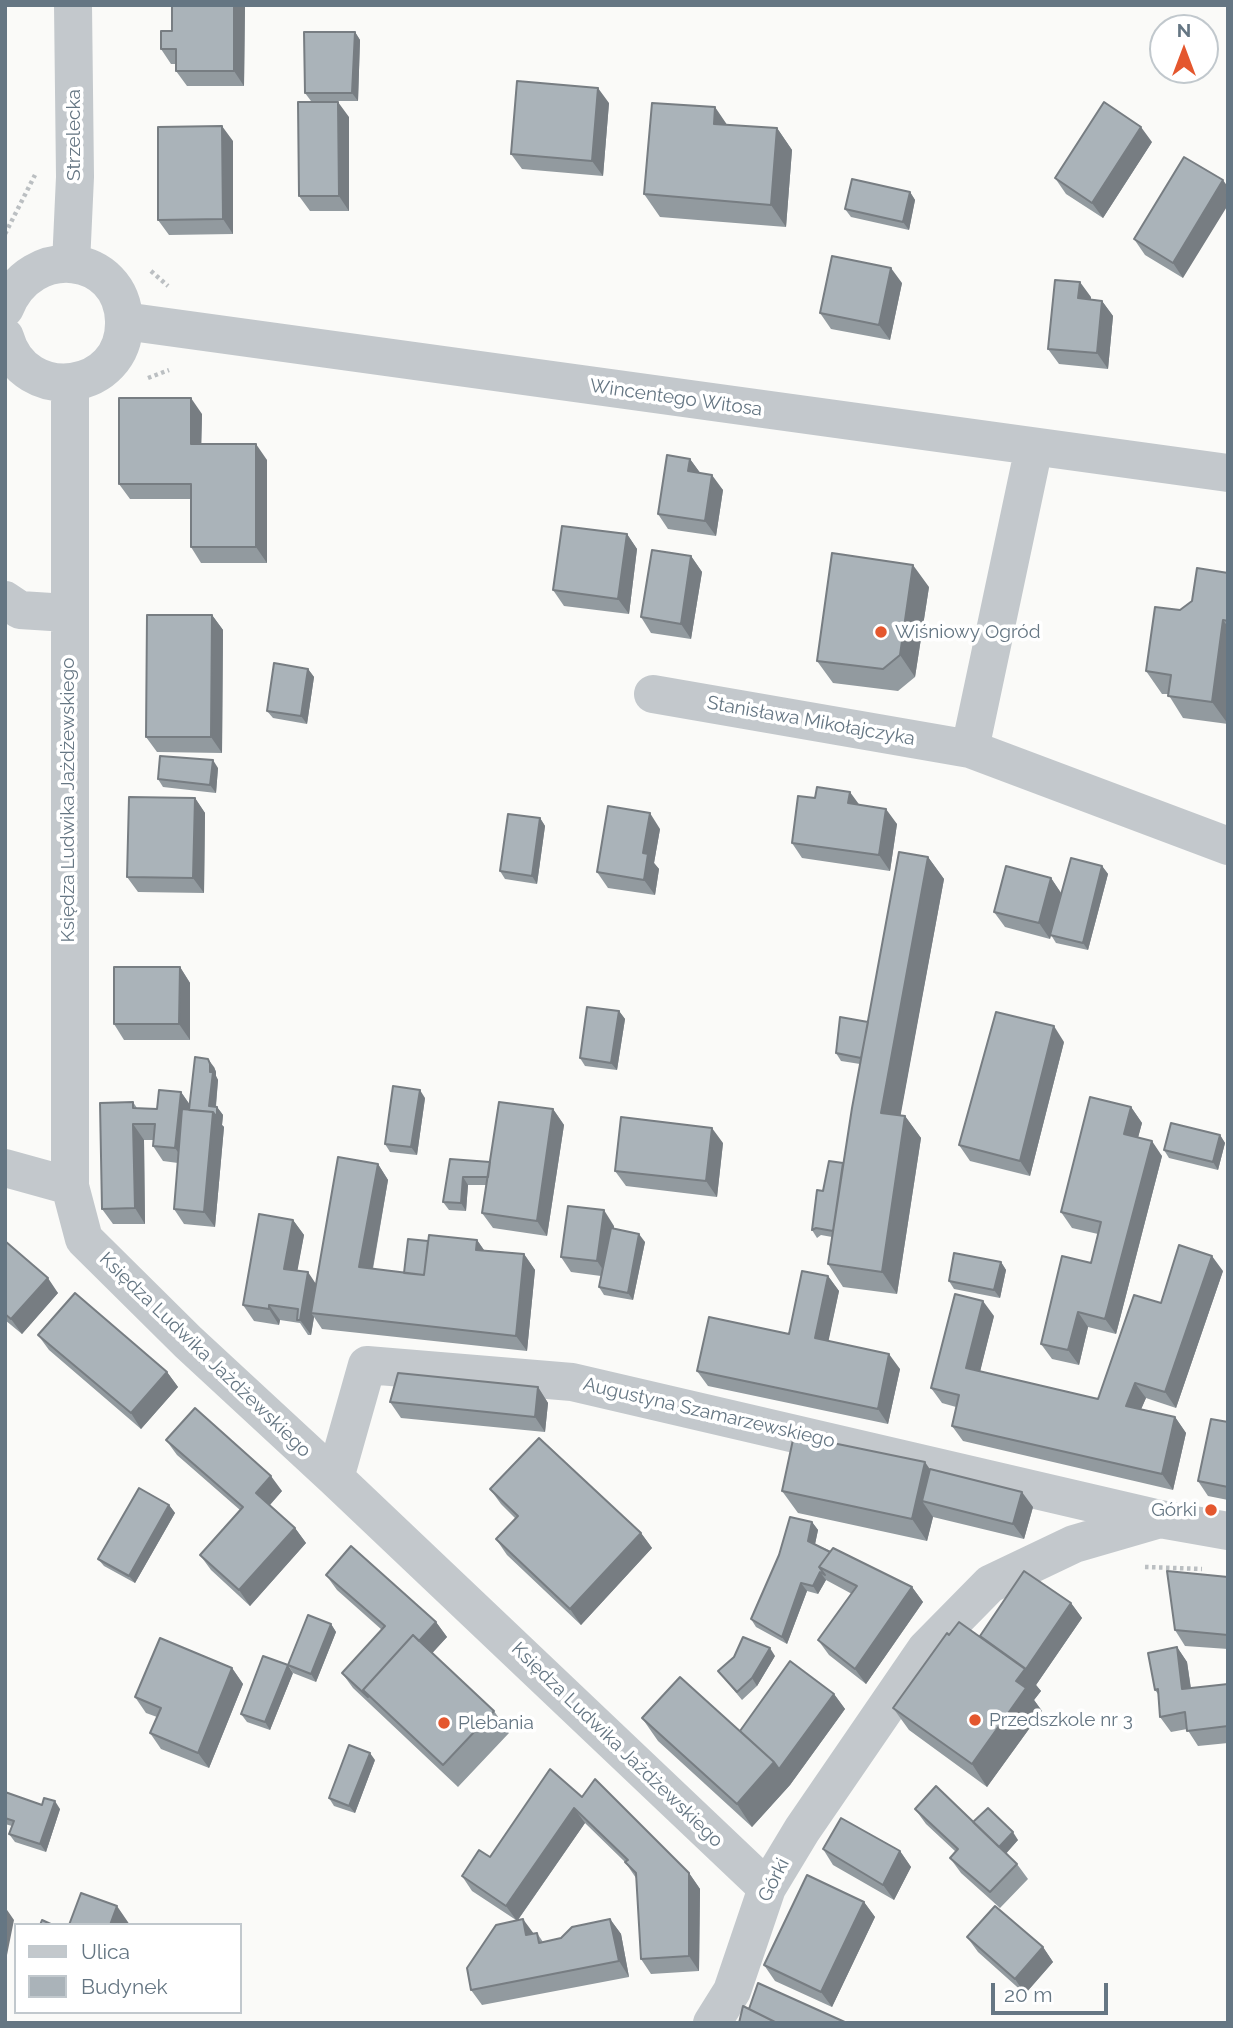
<!DOCTYPE html>
<meta charset="utf-8">
<style>
body{margin:0}
#map{position:relative;width:1233px;height:2028px;overflow:hidden;background:#fafaf8;font-family:Raleway,sans-serif}
canvas{display:block}
.frame{position:absolute;inset:0;border:7px solid #657683;pointer-events:none}
.legend{position:absolute;left:14px;top:1923px;width:228px;height:91px;box-sizing:border-box;background:#fff;border:2px solid #c1c8cd;margin:0;padding:9px 12px;list-style:none;font-size:21px;color:#657683}
.legend li{display:flex;align-items:center;gap:14px;height:35px}
.legend b{width:35px;border:2px solid #c1c8cd}
.north{position:absolute;left:1149px;top:14px;width:70px;height:70px;box-sizing:border-box;background:#fff;border:2px solid #c1c8cd;border-radius:50%;rotate:0deg;font-size:19px;font-weight:700;line-height:28px;text-align:center;color:#657683}
.north::after{content:'';display:block;margin:auto;width:24px;height:32px;background:#e4572e;clip-path:polygon(50% 0,100% 100%,50% 72%,0 100%)}
.scale{position:absolute;left:991px;top:1983px;width:117px;height:32px;box-sizing:border-box;border:4px solid #657683;border-top:0;padding-left:9px;font-size:21px;line-height:24px;white-space:nowrap;color:#657683;-webkit-text-stroke:5px #fff;paint-order:stroke}
</style>
<div id="map">
<canvas width="1233" height="2028"></canvas>
<div class="frame"></div>
<ul class="legend">
<li><b style="height:9px;background:#c3c8cc"></b>Ulica</li>
<li><b style="height:19px;background:#aab3b9"></b>Budynek</li>
</ul>
<div class="north">N</div>
<div class="scale">20 m</div>
</div>
<script>
const c = document.querySelector('canvas').getContext('2d');
c.lineJoin = 'round';
function strokePath(path, color, width, dash) { c.strokeStyle = color; c.lineWidth = width; c.lineCap = dash ? 'butt' : 'round'; c.setLineDash(dash || []); c.stroke(path); }
function paint(path, color) { c.fillStyle = color; c.fill(path, 'evenodd'); }
function write(font, color, halo, rows, align = 'center') {
  c.font = font + ' Raleway,sans-serif'; c.lineWidth = 7; c.setLineDash([]); c.textBaseline = 'middle'; c.strokeStyle = halo; c.fillStyle = color; for (const [text, x, y, turn = 0] of rows) {
    c.save(); c.translate(x, y); c.rotate((+turn || 0) * Math.PI / 180); c.textAlign = isNaN(turn) ? turn : align; if (halo) c.strokeText(text, 0, 0); c.fillText(text, 0, 0); c.restore();
  }
}
const path = new Path2D(`
 M5,234L35,175
 M151,271L168,286
 M148,378L169,370
 M1145,1567L1202,1569`);
const minor = new Path2D(`
 M71,264L75,177L73,5
 M5,308C31,242 122,253 124,321C126,393 24,406 5,337
 M124,321L1228,473
 M70,383V1186L84,1239L188,1342L335,1478L767,1888
 M1034,447L970,749L1228,846
 M5,600L20,610L67,613
 M653,694L970,749
 M5,1168L70,1186
 M335,1478L367,1365L572,1382L1160,1519
 M712,2023L732,1991L767,1888L802,1830L926,1649L990,1584L1074,1544L1160,1519L1228,1531`);
const wall = new Path2D(`
 M245,5L244,86H187L176,71V64H171L161,49L172,31Z
 M355,32L360,40L358,101H311L305,93Z
 M609,103L603,176L522,169L511,154Z
 M349,117V211H310L299,196Z
 M727,125L777,128L792,150L786,227L660,217L644,194Z
 M233,141V234L169,235L158,220Z
 M1152,142L1103,218L1066,194L1055,178Z
 M1184,157L1183,278L1145,255L1134,239Z
 M910,192L915,200L909,230L851,217L845,209Z
 M902,283L890,340L831,329L820,313Z
 M1091,297V299L1102,301L1113,316L1108,369L1059,364L1048,349Z
 M202,414L201,444L267,460V563H201L191,547V499H130L119,484Z
 M690,459L700,473L723,490L716,536L668,529L658,514Z
 M627,534L637,549L629,614L564,606L553,590Z
 M691,556L702,572L691,639L651,633L641,617Z
 M1228,573V724L1183,718L1168,694H1162L1146,671L1180,610Z
 M929,587L915,677L898,691L833,683L817,661Z
 M212,615L223,630L222,753L157,752L146,737Z
 M308,669L314,677L307,724L273,718L267,711Z
 M218,768L216,793L163,787L158,779Z
 M195,798L205,813L204,893L138,892L127,877Z
 M859,805L897,824L890,871L802,858L792,843Z
 M540,818L545,826L537,884L505,879L500,871Z
 M660,829L654,863L659,869L655,895L608,888L597,872Z
 M928,857L944,879L900,1116H905L921,1138L897,1294L843,1287L828,1264L832,1237L821,1235L817,1238L812,1230L823,1191L843,1163L860,1064L841,1061L836,1053L868,1022Z
 M1102,866L1108,874L1088,950L1056,943L1051,935L1050,939L1005,927L994,912L1051,878L1061,893Z
 M180,967L190,983V1040H124L114,1024Z
 M619,1011L625,1019L617,1070L585,1066L580,1058Z
 M1064,1042L1030,1176L970,1161L959,1145Z
 M214,1067L216,1072V1076L218,1080L216,1107H217L223,1115L222,1125L224,1127L215,1227L184,1224L174,1209L178,1163L163,1161L153,1146V1140H144L145,1224H113L102,1209L133,1102L137,1108L157,1109L181,1092L190,1105Z
 M425,1098L417,1155L390,1152L385,1144Z
 M1131,1107L1142,1123L1138,1137L1162,1156L1116,1334L1088,1327L1079,1365L1052,1359L1041,1344L1091,1263L1098,1234L1072,1228L1061,1212Z
 M553,1109L564,1125L547,1236L493,1228L482,1213L486,1185H468L466,1211L449,1210L443,1202L450,1159L490,1162Z
 M1220,1135L1225,1143L1218,1170L1169,1158L1164,1150Z
 M723,1143L717,1197L626,1186L615,1171Z
 M378,1164L388,1180L373,1269L404,1273L428,1241L477,1240L484,1250L524,1254L535,1270L527,1351L322,1329L314,1317L311,1335H308L300,1323L280,1320L279,1325L254,1321L243,1305L293,1220L304,1235L297,1270L316,1284Z
 M614,1226V1229L645,1242L633,1300L604,1295L599,1287L601,1276L571,1272L561,1257Z
 M5,1241L58,1293L22,1334L5,1320Z
 M1001,1262L1006,1270L1000,1298L954,1289L949,1281Z
 M1223,1271L1176,1408L1146,1398L1141,1409L1175,1417L1186,1433L1173,1490L963,1441L952,1426L956,1407L942,1403L931,1388L994,1316L980,1371L1098,1399L1161,1303Z
 M828,1276L839,1291L828,1341L900,1369L888,1424L708,1386L697,1371L789,1334Z
 M38,1335L167,1372L178,1387L141,1429L49,1350Z
 M538,1387L548,1403L545,1432L401,1418L390,1402Z
 M1228,1422V1500L1208,1496L1198,1481Z
 M166,1440L282,1491L270,1505L295,1528L306,1543L250,1606L211,1570L200,1555L240,1510L177,1455Z
 M930,1469L1033,1507L1024,1539L933,1517L927,1541L798,1513L782,1491Z
 M490,1489L641,1533L652,1548L581,1625L507,1555L496,1539L516,1519L501,1504Z
 M169,1505L175,1513L135,1583L104,1566L98,1559Z
 M812,1522L818,1530L815,1544L912,1587L923,1602L866,1684L829,1655L818,1640L852,1594L826,1580L818,1594L807,1591L787,1644L756,1627L751,1619Z
 M326,1575L436,1622L447,1637L432,1653L494,1711L509,1733L458,1787L353,1688L342,1673L382,1630L337,1590Z
 M1228,1577V1649L1185,1646L1175,1630Z
 M1071,1603L1082,1618L1036,1685L1041,1691L1034,1700L1042,1711L987,1787L909,1730L893,1708L980,1636Z
 M331,1624L336,1632L316,1682L293,1673L288,1665Z
 M1177,1647L1187,1662L1191,1688L1228,1684V1743L1198,1746L1187,1729L1171,1732L1160,1717L1158,1694L1155,1690Z
 M775,1656L757,1686L742,1700L718,1671Z
 M232,1668L243,1684L209,1768L161,1749L150,1733L157,1717L146,1713L135,1697Z
 M293,1673L270,1730L247,1722L241,1714Z
 M834,1694L845,1709L790,1785L752,1827L658,1741L642,1718L740,1731Z
 M375,1760L355,1813L334,1806L329,1798Z
 M5,1792L42,1805L60,1809L46,1852L15,1842L9,1834L12,1826L5,1824Z
 M582,1797L689,1873L700,1889L699,1971L651,1974L641,1959L636,1878L625,1862L585,1823L518,1920L533,1934L537,1933L543,1942L561,1938L610,1919L621,1934L629,1977L482,2005L471,1990L516,1920L472,1891L462,1876Z
 M915,1809L973,1822L1018,1840L1006,1853L1017,1864L1028,1879L1000,1908L961,1873L950,1858L956,1852L926,1824Z
 M823,1849L900,1851L911,1867L894,1900L833,1865Z
 M864,1902L875,1917L832,2007L775,1981L764,1965Z
 M967,1937L1043,1947L1053,1962L1025,1994L978,1952Z`);
const shadedWall = new Path2D(`
 M234,5H245L244,86L234,71Z
 M355,32L360,40L358,101L352,93Z
 M598,88L609,103L603,176L592,161Z
 M338,102L349,117V211L339,196Z
 M715,107L730,129L714,124Z
 M222,126L233,141V234L223,219Z
 M1141,127L1152,142L1103,218L1092,203Z
 M777,128L792,150L786,227L771,205Z
 M1223,180L1228,187V205L1183,278L1173,263Z
 M910,192L915,200L909,230L903,222Z
 M891,268L902,283L890,340L879,325Z
 M1080,282L1091,297L1089,313L1078,298Z
 M1102,301L1113,316L1108,369L1097,353Z
 M191,398L202,414L201,460L191,444Z
 M256,444L267,460V563L256,547Z
 M690,459L701,474L688,471Z
 M712,475L723,490L716,536L705,521Z
 M627,534L637,549L629,614L618,599Z
 M691,556L702,572L691,639L681,624Z
 M913,565L929,587L915,677L900,655Z
 M212,615L223,630L222,753L211,737Z
 M1223,620L1228,627V724L1212,702Z
 M308,669L314,677L307,724L301,716Z
 M5,751L7,753L6,886L5,884Z
 M213,760L218,768L216,793L210,785Z
 M850,792L861,807L848,803Z
 M195,798L205,813L204,893L193,878Z
 M886,809L897,824L890,871L879,855Z
 M650,813L660,829L654,863L659,869L655,895L644,880L643,853Z
 M540,818L545,826L537,884L532,876Z
 M928,857L944,879L897,1135L881,1113Z
 M1102,866L1108,874L1088,950L1083,943Z
 M1051,878L1061,893L1050,939L1039,923Z
 M180,967L190,983V1040L179,1024Z
 M619,1011L625,1019L617,1070L611,1063Z
 M1054,1026L1064,1042L1030,1176L1020,1161Z
 M208,1059L214,1067L216,1072V1076L218,1080L215,1114L209,1106L210,1072Z
 M420,1090L425,1098L417,1155L411,1147Z
 M181,1092L192,1108L186,1163L175,1148Z
 M217,1107L223,1115L222,1125L224,1127L215,1227L204,1212L213,1112Z
 M1131,1107L1142,1123L1135,1149L1124,1134Z
 M553,1109L564,1125L547,1236L537,1221Z
 M905,1116L921,1138L897,1294L882,1272Z
 M133,1124L144,1140L145,1224L135,1208Z
 M712,1128L723,1143L717,1197L706,1181Z
 M1220,1135L1225,1143L1218,1170L1213,1162Z
 M1152,1141L1162,1156L1116,1334L1105,1319Z
 M378,1164L388,1180L370,1283L359,1267Z
 M463,1177L468,1185L466,1211L461,1203Z
 M604,1210L614,1226L608,1277L597,1261Z
 M293,1220L304,1235L295,1284L284,1269Z
 M639,1234L645,1242L633,1300L628,1293Z
 M477,1240L488,1256L476,1250Z
 M524,1254L535,1270L527,1351L516,1336Z
 M1212,1256L1223,1271L1176,1408L1165,1392Z
 M1001,1262L1006,1270L1000,1298L994,1290Z
 M308,1272L318,1287L311,1313L314,1317L311,1335L300,1320Z
 M828,1276L839,1291L826,1353L815,1338Z
 M48,1278L58,1293L22,1334L11,1319Z
 M983,1301L994,1316L977,1384L966,1368Z
 M269,1305L280,1320L279,1325L269,1309Z
 M1078,1312L1088,1327L1079,1365L1068,1350Z
 M889,1354L900,1369L888,1424L878,1409Z
 M167,1372L178,1387L141,1429L131,1413Z
 M1135,1383L1146,1398L1136,1421L1126,1406Z
 M538,1387L548,1403L545,1432L535,1417Z
 M1175,1417L1186,1433L1173,1490L1162,1474Z
 M925,1462L940,1484L922,1501L933,1517L927,1541L912,1519Z
 M271,1476L282,1491L267,1508L256,1493Z
 M1022,1492L1033,1507L1024,1539L1013,1524Z
 M169,1505L175,1513L135,1583L129,1576Z
 M812,1522L818,1530L814,1549L808,1541Z
 M295,1528L306,1543L250,1606L239,1590Z
 M641,1533L652,1548L581,1625L570,1609Z
 M820,1572L826,1580L818,1594L813,1586Z
 M801,1583L807,1591L787,1644L782,1637Z
 M912,1587L923,1602L866,1684L855,1669Z
 M1071,1603L1082,1618L1036,1685L1041,1691L1034,1700L1042,1711L987,1787L972,1764L1016,1681Z
 M436,1622L447,1637L382,1708L369,1695Z
 M331,1624L336,1632L316,1682L311,1674Z
 M1177,1647L1187,1662L1193,1704L1182,1689Z
 M770,1648L775,1656L757,1686L752,1678Z
 M288,1665L293,1673L270,1730L265,1722Z
 M232,1668L243,1684L209,1768L198,1753Z
 M834,1694L845,1709L790,1785L752,1827L737,1804Z
 M370,1753L375,1760L355,1813L349,1806Z
 M55,1801L60,1809L46,1852L40,1844Z
 M574,1808L585,1823L517,1921L506,1906Z
 M1013,1832L1018,1840L1004,1856L998,1848Z
 M900,1851L911,1867L894,1900L883,1885Z
 M689,1873L700,1889L699,1971L689,1956Z
 M864,1902L875,1917L832,2007L821,1992Z
 M117,1906L130,1925H110Z
 M5,1907L14,1920L5,1965Z
 M523,1919L534,1934L526,1935Z
 M610,1919L621,1934L629,1977L619,1961Z
 M1043,1947L1053,1962L1025,1994L1015,1979Z`);
const building = new Path2D(`
 M172,5H234V71H176V49H161V31H172Z
 M304,32H355L352,93H305Z
 M517,81L598,88L592,161L511,154Z
 M298,102H338L339,196H299Z
 M1104,102L1141,127L1092,203L1055,178Z
 M652,103L715,107L714,124L777,128L771,205L644,194Z
 M222,126L223,219L158,220V127Z
 M1184,157L1223,180L1173,263L1134,239Z
 M852,179L910,192L903,222L845,209Z
 M832,256L891,268L879,325L820,313Z
 M1055,280L1080,282L1078,298L1102,301L1097,353L1048,349Z
 M119,398H191V444H256V547H191V484H119Z
 M667,455L690,459L688,471L712,475L705,521L658,514Z
 M562,526L627,534L618,599L553,590Z
 M652,550L691,556L681,624L641,617Z
 M832,553L913,565L900,655L883,669L817,661Z
 M1197,568L1228,573V621L1223,620L1212,702L1168,696L1171,675L1146,671L1155,607L1180,610L1192,601Z
 M147,615H212L211,737H146Z
 M274,663L308,669L301,716L267,711Z
 M160,756L213,760L210,785L158,779Z
 M817,787L850,792L848,803L886,809L879,855L792,843L798,796L815,798Z
 M129,797L195,798L193,878L127,877Z
 M608,806L650,813L643,853L648,854L644,880L597,872Z
 M508,814L540,818L532,876L500,871Z
 M899,852L928,857L881,1113L905,1116L882,1272L828,1264L852,1108Z
 M1071,858L1102,866L1083,943L1050,935Z
 M1006,866L1051,878L1039,923L994,912Z
 M114,967H180L179,1024H114Z
 M587,1007L619,1011L611,1063L580,1058Z
 M996,1012L1054,1026L1020,1161L959,1145Z
 M840,1017L868,1022L861,1058L836,1053Z
 M195,1057L208,1059L210,1064V1072H213L209,1106L217,1107V1117L213,1112L189,1110Z
 M393,1086L420,1090L411,1147L385,1144Z
 M159,1090L181,1092L175,1148L153,1146L155,1124H133L135,1208L102,1209L100,1103L133,1102V1108L157,1109Z
 M1090,1097L1131,1107L1124,1134L1152,1141L1105,1319L1078,1312L1068,1350L1041,1344L1062,1256L1091,1263L1101,1222L1061,1212Z
 M499,1102L553,1109L537,1221L482,1213Z
 M182,1109L213,1112L204,1212L174,1209Z
 M621,1117L712,1128L706,1181L615,1171Z
 M1171,1123L1220,1135L1213,1162L1164,1150Z
 M338,1157L378,1164L359,1267L424,1275L429,1235L477,1240L476,1250L524,1254L516,1336L311,1313Z
 M450,1159L490,1162L488,1177H463L461,1203L443,1202Z
 M829,1161L843,1163L833,1231L816,1228L812,1230L817,1190L823,1191Z
 M568,1206L604,1210L597,1261L561,1257Z
 M259,1214L293,1220L284,1269L308,1272L300,1320H297L298,1309L269,1305V1309L243,1305Z
 M611,1228L639,1234L628,1293L599,1287Z
 M408,1239L428,1241L424,1275L404,1273Z
 M5,1241L48,1278L11,1319L5,1314Z
 M1179,1245L1212,1256L1165,1392L1135,1383L1126,1406L1175,1417L1162,1474L952,1426L959,1395L931,1388L955,1294L983,1301L966,1368L1098,1399L1134,1295L1161,1303Z
 M954,1253L1001,1262L994,1290L949,1281Z
 M802,1271L828,1276L815,1338L889,1354L878,1409L697,1371L709,1317L789,1334Z
 M75,1293L167,1372L131,1413L38,1335Z
 M398,1373L538,1387L535,1417L390,1402Z
 M195,1408L271,1476L256,1493L295,1528L239,1590L200,1555L243,1507L166,1440Z
 M1211,1419L1228,1422V1487L1198,1481Z
 M794,1435L925,1462L912,1519L782,1491Z
 M539,1438L641,1533L570,1609L496,1539L518,1516L490,1489Z
 M930,1469L1022,1492L1013,1524L922,1501Z
 M139,1488L169,1505L129,1576L98,1559Z
 M790,1517L812,1522L808,1541L830,1552L819,1567L825,1575L820,1572L813,1586L801,1583L782,1637L751,1619L779,1555Z
 M351,1546L436,1622L419,1641L413,1635L363,1690L368,1697L342,1673L385,1626L326,1575Z
 M833,1548L912,1587L855,1669L818,1640L857,1586L819,1567Z
 M1024,1571L1071,1603L1026,1669L980,1636Z
 M1167,1571L1228,1577V1635L1175,1630Z
 M308,1615L331,1624L311,1674L288,1665Z
 M959,1622L1025,1669L1016,1681L1026,1688L972,1764L893,1708L947,1633L949,1635Z
 M413,1635L494,1711L443,1765L363,1690Z
 M743,1637L770,1648L752,1678L737,1692L718,1671L734,1657Z
 M160,1638L232,1668L198,1753L150,1733L161,1708L135,1697Z
 M1177,1647L1182,1689L1228,1684V1726L1187,1731L1185,1712L1160,1717L1158,1689L1155,1690L1148,1653Z
 M263,1656L288,1665L265,1722L241,1714Z
 M790,1661L834,1694L779,1769L774,1762L740,1731Z
 M680,1677L774,1762L737,1804L642,1718Z
 M349,1745L370,1753L349,1806L329,1798Z
 M550,1769L582,1797L595,1779L689,1873V1956L641,1959L636,1873L625,1862L628,1860L574,1808L506,1906L462,1876L479,1850L490,1857Z
 M936,1786L1017,1864L990,1892L950,1858L958,1849L915,1809Z
 M5,1792L42,1805L44,1798L55,1801L40,1844L9,1834L14,1821L5,1818Z
 M988,1808L1013,1832L999,1847L973,1822Z
 M841,1818L900,1851L883,1885L823,1849Z
 M807,1875L864,1902L821,1992L764,1965Z
 M81,1893L117,1906L110,1925H69Z
 M995,1906L1043,1947L1015,1979L967,1937Z
 M523,1919L526,1935L537,1933L539,1943L561,1938L572,1927L610,1919L619,1961L471,1990L467,1968L496,1925Z
 M42,1920L53,1925H40Z
 M758,1983L847,2023H777L749,2009Z
 M743,2006L777,2023H739Z`);
const markers = [
 [881,632,7,"#e4572e"],
 [1211,1510,7,"#e4572e"],
 [975,1720,7,"#e4572e"],
 [444,1723,7,"#e4572e"]
];
const streetNames = [
 ["Strzelecka",74,135,-90],
 ["Wincentego Witosa",676,398,8],
 ["Stanisława Mikołajczyka",811,721,10],
 ["Księdza Ludwika Jażdżewskiego",68,800,-90],
 ["Księdza Ludwika Jażdżewskiego",205,1355,44],
 ["Augustyna Szamarzewskiego",709,1413,13],
 ["Księdza Ludwika Jażdżewskiego",617,1745,44],
 ["Górki",774,1880,-63]
];
const poiNames = [
 ["Wiśniowy Ogród",895,632],
 ["Górki",1197,1510,"right"],
 ["Przedszkole nr 3",989,1720],
 ["Plebania",458,1723]
];
strokePath(path, '#bbbfc2', 4.5, [3.5, 3.5]);
strokePath(minor, '#c3c8cc', 38);
paint(wall, '#929a9f');
paint(shadedWall, '#777d82');
paint(building, '#aab3b9');
strokePath(building, '#777d82', 2);
for (const [x, y, r, color] of markers) { const dot = new Path2D(); dot.arc(x, y, r, 0, 2 * Math.PI); c.fillStyle = color; c.fill(dot); strokePath(dot, '#fff', 2.5); }
write('19px', '#657683', '#fff', streetNames);
write('19px', '#657683', '#fff', poiNames, 'left');
</script>
